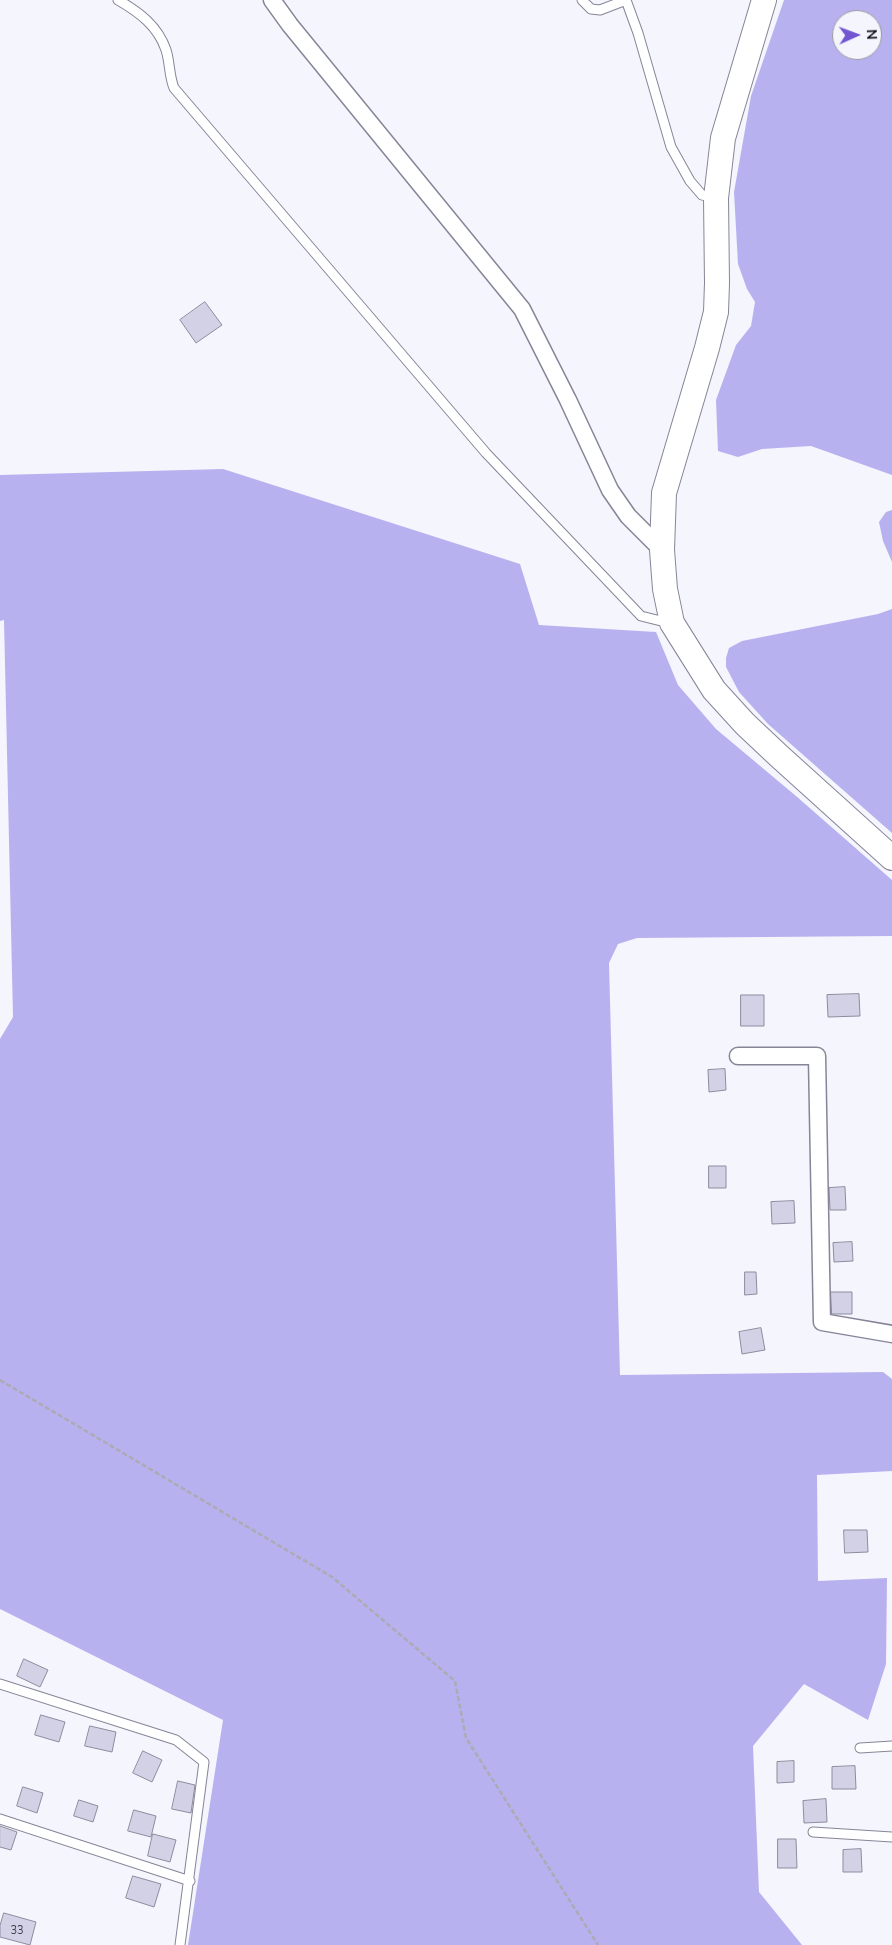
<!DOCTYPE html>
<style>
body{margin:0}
#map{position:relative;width:892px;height:1945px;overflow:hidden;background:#f5f5fd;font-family:"Nunito Sans",sans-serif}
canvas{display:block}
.north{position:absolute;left:832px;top:10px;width:50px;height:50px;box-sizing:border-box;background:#f5f5fd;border:1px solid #9999a0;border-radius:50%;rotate:88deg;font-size:14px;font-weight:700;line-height:20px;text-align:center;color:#0e0e14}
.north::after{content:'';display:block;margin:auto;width:18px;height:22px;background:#7157d1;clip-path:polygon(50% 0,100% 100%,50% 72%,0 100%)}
</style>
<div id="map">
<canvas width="892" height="1945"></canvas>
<div class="north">N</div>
</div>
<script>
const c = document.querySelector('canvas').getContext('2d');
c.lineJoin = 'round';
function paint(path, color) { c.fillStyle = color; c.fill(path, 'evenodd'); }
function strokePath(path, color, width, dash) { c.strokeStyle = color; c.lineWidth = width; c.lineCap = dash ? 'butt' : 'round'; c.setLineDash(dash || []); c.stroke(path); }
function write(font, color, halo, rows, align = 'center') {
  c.font = font + ' "Nunito Sans",sans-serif'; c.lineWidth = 4; c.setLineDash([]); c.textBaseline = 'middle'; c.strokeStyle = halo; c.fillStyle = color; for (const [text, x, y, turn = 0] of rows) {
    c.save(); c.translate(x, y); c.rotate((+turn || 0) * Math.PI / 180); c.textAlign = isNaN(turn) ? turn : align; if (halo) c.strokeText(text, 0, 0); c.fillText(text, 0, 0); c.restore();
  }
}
const forest = new Path2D(`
 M784,0H892V475L811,446L762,449L738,457L718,451L716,400L736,345L751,326L755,302L747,289L738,264L734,192L751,96ZM842,20H872V50H842Z
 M223,469L520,564L539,625L656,632L678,685L716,729L796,796L892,880V936L637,938L618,944L609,963L620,1375L883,1372L892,1379V1471L817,1475L818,1581L887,1578L886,1664L868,1720L804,1684L753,1746L759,1892L802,1945H188L223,1720L0,1609V1039L13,1017L4,620L0,621V475Z
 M892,510V562L883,541L879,522L886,512Z
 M892,609V833L768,724L739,692L726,667V658L729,648L742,641L878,614Z`);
const building = new Path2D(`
 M205,302L222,325L196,343L180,320Z
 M859,994L860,1016L828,1017L827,995Z
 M741,995H764V1026H741Z
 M725,1069L726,1090L709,1092L708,1070Z
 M709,1166H726V1188H709Z
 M845,1187L846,1210H830L829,1188Z
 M794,1201L795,1223L772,1224L771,1202Z
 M852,1242L853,1261L834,1262L833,1243Z
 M745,1272H756L757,1294L745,1295Z
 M831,1292H852V1314H832Z
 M761,1328L765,1350L742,1354L739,1332Z
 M844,1530H867L868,1552L845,1553Z
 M24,1659L48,1670L40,1687L17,1676Z
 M41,1715L65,1722L59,1742L35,1735Z
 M90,1726L116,1732L112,1752L85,1746Z
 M143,1751L162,1760L152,1782L133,1773Z
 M794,1761V1782L777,1783V1762Z
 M855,1766L856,1789H832V1767Z
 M178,1781L195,1785L191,1813L172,1809Z
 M23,1787L43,1793L37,1813L17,1806Z
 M826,1799L827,1822L804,1823L803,1801Z
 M79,1800L98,1806L93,1822L74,1816Z
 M134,1810L156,1816L151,1837L128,1831Z
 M0,1826L17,1832L11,1850L0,1847Z
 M153,1834L176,1840L170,1862L148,1856Z
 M778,1839H796L797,1868H778Z
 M861,1849L862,1872H843V1850Z
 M133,1876L161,1884L154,1907L126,1898Z
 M4,1913L36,1922L30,1945L0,1937V1926Z`);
const path = new Path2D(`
 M0,1380L332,1577L455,1681L466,1738L598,1945`);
const service = new Path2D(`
 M118,0C139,12 158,26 166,50C170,62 169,76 174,88L486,453L641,616L669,623
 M582,0L591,9L600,10L626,0
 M626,0L638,33L671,147L690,181L702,195L715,198
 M0,1684L176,1740L204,1762L180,1945
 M860,1748L892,1746
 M0,1819L190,1881
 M813,1832L892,1837`);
const minor = new Path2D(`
 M272,0L290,25L522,309L568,400L610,490L628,516L662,550
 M738,1056H817L822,1322L892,1334`);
const secondary = new Path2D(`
 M764,0L723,138L716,198L717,283L716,312L707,348L664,493L662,550L665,589L672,623L714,690L745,724L779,756L892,858`);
const numberNames = [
 ["33",17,1931]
];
paint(forest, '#b7b1ef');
paint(building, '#d2d1e5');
strokePath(building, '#8d8c9f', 1);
strokePath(service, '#868597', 11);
strokePath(minor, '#868597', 19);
strokePath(secondary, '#868597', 26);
strokePath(path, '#ababb3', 2.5, [5, 2.5]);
strokePath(service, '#fff', 9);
strokePath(minor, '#fff', 16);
strokePath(secondary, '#fff', 24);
write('11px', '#3f3f48', null, numberNames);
</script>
